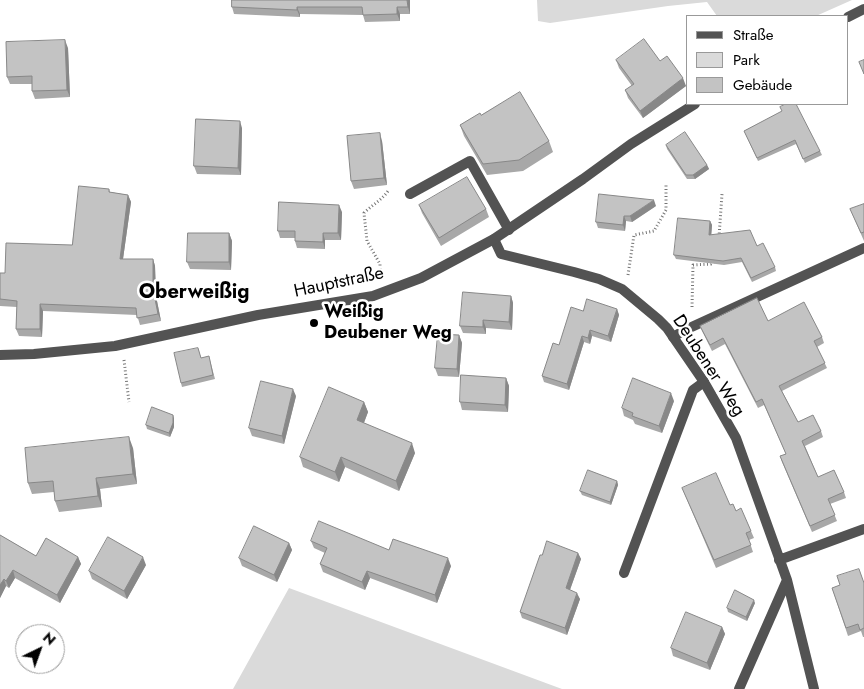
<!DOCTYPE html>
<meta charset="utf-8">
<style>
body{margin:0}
#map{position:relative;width:864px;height:689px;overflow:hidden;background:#fff;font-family:Jost,sans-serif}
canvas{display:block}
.legend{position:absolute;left:686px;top:15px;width:162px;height:90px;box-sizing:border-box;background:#fff;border:1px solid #999;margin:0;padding:6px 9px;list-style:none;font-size:15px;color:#000}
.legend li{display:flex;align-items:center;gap:10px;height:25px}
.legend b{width:25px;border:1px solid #999}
.north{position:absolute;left:15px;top:624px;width:50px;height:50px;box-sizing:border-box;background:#fff;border:1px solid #999;border-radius:50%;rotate:42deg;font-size:14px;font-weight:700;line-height:20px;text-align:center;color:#000}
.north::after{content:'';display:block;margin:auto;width:18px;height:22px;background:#000;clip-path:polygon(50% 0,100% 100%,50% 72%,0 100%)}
</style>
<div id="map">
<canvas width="864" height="689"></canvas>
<ul class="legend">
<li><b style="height:6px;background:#535353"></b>Straße</li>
<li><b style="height:14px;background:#dadada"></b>Park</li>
<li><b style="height:14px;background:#c3c3c3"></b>Gebäude</li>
</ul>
<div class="north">N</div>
</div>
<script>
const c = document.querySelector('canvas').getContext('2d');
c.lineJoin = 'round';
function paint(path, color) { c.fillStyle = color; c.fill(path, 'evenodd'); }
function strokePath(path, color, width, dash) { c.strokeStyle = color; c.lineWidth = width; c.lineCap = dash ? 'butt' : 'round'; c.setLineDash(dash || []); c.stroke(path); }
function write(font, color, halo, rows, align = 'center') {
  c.font = font + ' Jost,sans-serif'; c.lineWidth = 5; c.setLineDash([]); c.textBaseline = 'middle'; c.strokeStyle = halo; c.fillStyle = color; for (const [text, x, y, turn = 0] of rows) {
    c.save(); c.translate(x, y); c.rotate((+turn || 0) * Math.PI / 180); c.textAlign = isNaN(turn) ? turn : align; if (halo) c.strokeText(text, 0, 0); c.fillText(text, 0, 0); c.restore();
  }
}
const green = new Path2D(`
 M537,0H852L816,16H717L707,2L668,6L550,23L538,21Z
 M289,588L562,689H233Z`);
const path = new Path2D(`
 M719,237L722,194
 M380,269V264L367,241L364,213C372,205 382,200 388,191
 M628,275L634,235L654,231L666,210V184
 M692,307L693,265L711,264L714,262
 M124,360L129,402`);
const service = new Path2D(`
 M410,194L470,161L509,230
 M673,337L685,330L864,248
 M624,573L693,390L704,382`);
const minor = new Path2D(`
 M494,239L501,254L574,272L599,279L622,289L658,319L667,328L704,382L736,438L787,580L814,689
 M779,560L864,529
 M739,689L787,580`);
const tertiary = new Path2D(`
 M848,17L864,9
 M0,355L34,354L115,346L258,315L373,296L421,278L494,239L583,179L631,144L695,104`);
const wall = new Path2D(`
 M410,0V14H400V21L365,22L363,15L300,14V17L234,14L232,7Z
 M68,48L70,97L35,99L32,91V84H10L7,77Z
 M616,60L660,61L686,86L643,118L628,98L625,90L632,86L619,68Z
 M782,112L820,151L822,155L805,163L796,144L758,161L744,131Z
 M481,115L549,141L553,152L523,171L487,175L464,136L460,125Z
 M242,128L241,175L197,174L194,166Z
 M382,141L387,185L354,189L351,181Z
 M666,145L707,165L709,169L695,179H687L667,149Z
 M109,189L110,192L128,195L131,202L123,259H153L155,266L156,296L161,321L140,325L137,315L43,311L42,337L19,336L16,329L17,307L0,306V273H5L72,245Z
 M864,204V241L850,209Z
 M419,205L486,209L489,217L441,246L422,213Z
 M656,206L632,222L626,221L625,231L598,228L596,222Z
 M342,212L341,240H325V249L297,248L295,241V238H280L278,231Z
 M710,221L712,225L711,235L757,246L775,267L776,271L752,282L742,262L724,265L676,259L674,255Z
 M229,233L232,241L231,270L190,269L187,262Z
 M511,296L513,303L512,330L486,328V334L463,333L460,326Z
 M617,309L619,315L611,342L592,336L590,344L584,342L569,390L544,382L542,376L559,345Z
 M768,321L822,337L824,343L817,347L827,368L782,391L798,422L821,431L823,437L805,446L818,477L844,492L846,498L830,504L837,521L812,532L782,462L780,456L786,454L764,405L758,408L725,344L712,351L702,331L700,326Z
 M459,335L462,343L459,377L438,376L435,368Z
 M198,348L201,358L210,360L215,379L182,387L181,383Z
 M506,378L509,386L508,412L462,410L460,402Z
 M296,396L284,444L252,436L249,428Z
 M674,401L662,433L635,424L633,420L624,416L622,408Z
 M364,402L368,412L364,423L415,453L399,491L345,467L339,482L303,467L300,457Z
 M173,415L174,419V427L170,437L147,429L146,425Z
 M133,448L137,484L100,489L102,507L59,512L55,501L54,492L32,494L28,483Z
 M617,481L618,485L611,505L582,495L580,491Z
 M682,488L730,505L736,511L751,531L754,538L749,540L753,552L716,568Z
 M0,535L36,556L78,557L81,564L60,603L15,578L9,588L6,586L0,598Z
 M311,541L389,550L451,566L437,603L370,578L365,590L323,572L320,564L325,553L314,548Z
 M289,543L292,550L277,582L242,566L239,558Z
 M578,553L581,559L570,590L580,599L567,635L522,618L520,612L542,555Z
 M146,565L127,599L92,579L89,571Z
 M864,583V637H863L861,631L848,636L832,588Z
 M755,603L747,621L728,612L727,608Z
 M722,627L725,634L710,670L673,656L671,648Z`);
const shadedWall = new Path2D(`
 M407,0H410V14L408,7Z
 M297,7L300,14V17L297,10Z
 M397,7L400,14V21L397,14Z
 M65,40L68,48L70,97L67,90Z
 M683,78L686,86L643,118L640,111Z
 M240,121L242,128L241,175L238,168Z
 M380,133L382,141L387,185L384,178Z
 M707,165L709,169L695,179L693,175Z
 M128,195L131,202L122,266L120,259Z
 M654,200L656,206L632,222L630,216Z
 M339,205L342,212L341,240L338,233Z
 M624,216L626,221L625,231L623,225Z
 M710,221L712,225L711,239L709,235Z
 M229,233L232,241L231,270L229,262Z
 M323,233L325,240V249L323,242Z
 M153,259L155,266L156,296L161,321L158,314L153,289Z
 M511,296L513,303L512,330L509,322Z
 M40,304L43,311L42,337L40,329Z
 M617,309L619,315L611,342L608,336Z
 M483,320L486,328V334L483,327Z
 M590,330L592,336L590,344L588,338Z
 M459,335L462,343L459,377L457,369Z
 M582,336L584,342L569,390L567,384Z
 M506,378L509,386L508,412L505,405Z
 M293,389L296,396L284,444L282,436Z
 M671,393L674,401L662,433L659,426Z
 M364,402L368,412L361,430L357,420Z
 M173,415L174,419V427L170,437L169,433Z
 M129,437L133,448L137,484L133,474Z
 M412,443L415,453L399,491L396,481Z
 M341,457L345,467L339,482L335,472Z
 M96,478L100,489L102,507L98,496Z
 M617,481L618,485L611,505L610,502Z
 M289,543L292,550L277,582L274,575Z
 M578,553L581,559L568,595L566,588Z
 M78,557L81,564L60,603L57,595Z
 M143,557L146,565L127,599L124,591Z
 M448,558L451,566L437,603L435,595Z
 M13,570L15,578L9,588L6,581Z
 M367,571L370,578L365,590L362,582Z
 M4,579L6,586L0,598V585Z
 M577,593L580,599L567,635L565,628Z
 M754,600L755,603L747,621L746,617Z
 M722,627L725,634L710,670L707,663Z`);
const building = new Path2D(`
 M232,0H407L408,7H397V14L363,15L362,7H297V10L232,7Z
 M644,39L660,61L667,56L683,78L640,111L625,90L634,84L616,60Z
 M65,40L67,90L32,91V76L7,77L6,42Z
 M864,60V74L859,62Z
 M520,92L549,141L519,160L483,164L460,125L480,113L481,115Z
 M786,104H796L820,151L803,159L795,140L757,158L744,131L782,111L780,107Z
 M196,119L240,121L238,168L194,166Z
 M685,132L707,165L693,175H686L666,145Z
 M380,133L384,178L351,181L347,136Z
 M467,177L486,209L439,238L419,205Z
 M79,186L109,189V192L128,195L120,259H153V289L158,314L137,318L136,308L40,304V329H16L17,301L0,299V273H5L6,243L72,245Z
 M599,194L654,200L630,216H624L623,225L596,222Z
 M279,202L339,205L338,233H323V242L295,241V231H278Z
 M864,204V232L861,233L850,209Z
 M678,218L710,221L709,235L750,230L757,246L763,243L775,267L751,278L741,258L723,261L674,255Z
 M188,233H229V262H187Z
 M463,292L511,296L509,322L483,320V327L460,326Z
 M757,298L768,321L804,302L822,337L814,341L825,363L779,386L798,422L813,415L821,431L802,441L818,477L834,470L844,492L828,499L835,515L810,526L780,456L786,454L762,399L756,402L723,338L710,345L700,326Z
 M587,299L617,309L608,336L590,330L588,338L582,336L567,384L542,376L553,343L559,345L571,307L583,311Z
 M438,334L459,335L457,369L435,368Z
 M198,348L201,358L209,356L213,375L181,383L174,353Z
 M461,375L506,378L505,405L460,402Z
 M633,378L671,393L659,426L632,416L633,413L622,408Z
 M261,381L293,389L282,436L249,428Z
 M329,387L364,402L357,420L412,443L396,481L341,457L335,472L300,457Z
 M152,407L173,415V423L169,433L146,425Z
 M129,437L133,474L96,478L98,496L55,501L53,481L28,483L25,448Z
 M588,470L617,481L610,502L580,491Z
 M716,473L730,505L733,504L736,511L741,508L751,531L746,533L751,545L714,560L682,488Z
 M319,521L389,550L393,539L448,558L435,595L367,571L362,582L320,564L327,548L311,541Z
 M254,526L289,543L274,575L239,558Z
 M0,535L36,556L46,538L78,557L57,595L13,570L6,581L4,579L0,585Z
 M108,537L143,557L124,591L89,571Z
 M547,541L578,553L566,588L577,593L565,628L520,612L540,555H542Z
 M859,569L864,583V628L860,630L858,624L846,628L832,588L840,585L837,576Z
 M735,590L754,600L746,617L727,608Z
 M686,612L722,627L707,663L671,648Z`);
const markers = [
 [314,323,5,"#000"]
];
const streetNames = [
 ["Hauptstraße",339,283,-12],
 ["Deubener Weg",708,366,57]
];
const poiNames = [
 ["Weißig",324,313],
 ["Deubener Weg",324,334]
];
const quarterNames = [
 ["Oberweißig",194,293]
];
paint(green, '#dadada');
strokePath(path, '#757575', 3, [1, 2.5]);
strokePath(service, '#535353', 10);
strokePath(minor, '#535353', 10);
strokePath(tertiary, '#535353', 10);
paint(wall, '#a8a8a8');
paint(shadedWall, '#888');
paint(building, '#c3c3c3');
strokePath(building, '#888', 1);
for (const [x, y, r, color] of markers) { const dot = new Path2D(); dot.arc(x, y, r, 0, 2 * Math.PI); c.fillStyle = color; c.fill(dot); strokePath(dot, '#fff', 2); }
write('18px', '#000', '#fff', streetNames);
write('bold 18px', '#000', '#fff', poiNames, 'left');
write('bold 20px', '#000', '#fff', quarterNames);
</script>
